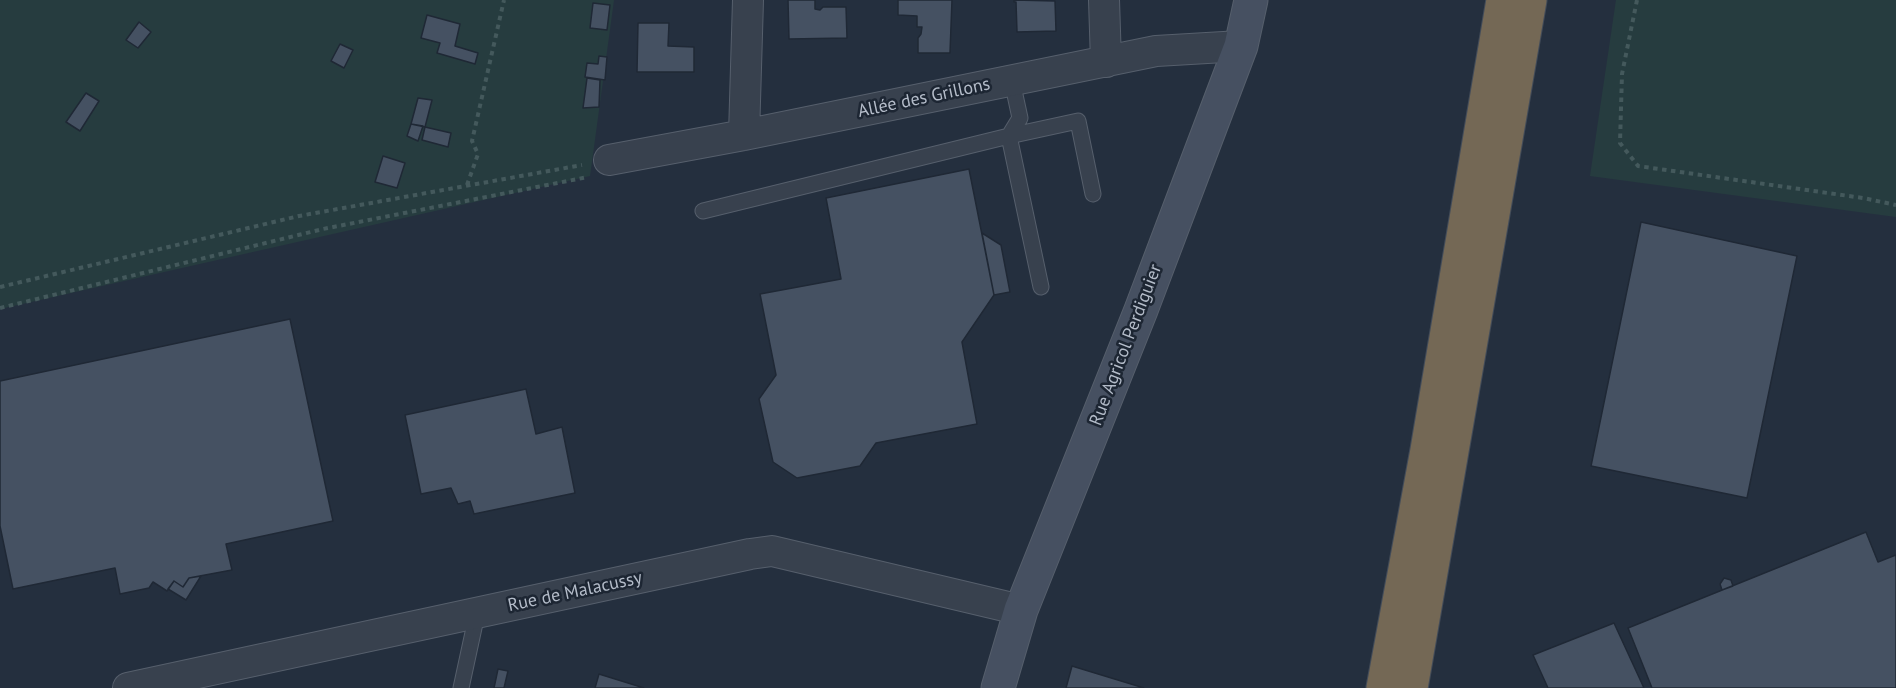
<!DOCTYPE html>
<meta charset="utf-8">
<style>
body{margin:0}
canvas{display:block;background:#242f3e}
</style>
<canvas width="1896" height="688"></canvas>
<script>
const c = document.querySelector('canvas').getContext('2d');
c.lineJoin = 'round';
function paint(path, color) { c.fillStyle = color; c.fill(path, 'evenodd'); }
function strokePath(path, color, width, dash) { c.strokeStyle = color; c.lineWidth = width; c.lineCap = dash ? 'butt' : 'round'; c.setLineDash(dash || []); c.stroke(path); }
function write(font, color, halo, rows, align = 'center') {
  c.font = font + ' "PT Sans",sans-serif'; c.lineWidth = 5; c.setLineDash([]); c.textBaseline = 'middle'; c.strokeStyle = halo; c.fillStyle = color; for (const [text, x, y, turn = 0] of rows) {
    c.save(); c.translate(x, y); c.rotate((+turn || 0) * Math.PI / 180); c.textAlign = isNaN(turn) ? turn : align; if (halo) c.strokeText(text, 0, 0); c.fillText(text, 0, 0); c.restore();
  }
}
const green = new Path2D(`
 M0,0H614L590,176L0,309Z
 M1616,0H1896V217L1590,176Z`);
const building = new Path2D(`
 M788,0H815V9L820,10L823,7H846L847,38L789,39Z
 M898,0H952L950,53H918V38L921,34L922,27H917V16L898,15Z
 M1014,0L1055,1L1056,31L1017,32L1016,2H1014Z
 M593,3L610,5L607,30L590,28Z
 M427,15L460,24L455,46L478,53L475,64L437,53L440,43L421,38Z
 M139,22L151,32L138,48L126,40Z
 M638,23H669L668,46L694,47V72H637Z
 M340,44L353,50L344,68L331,61Z
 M599,56L607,57L605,80L585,77L587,63L598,64Z
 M587,78L600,80L599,107L583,108Z
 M86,93L99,101L80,131L66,122Z
 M418,98L432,100L425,127L411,124Z
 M411,124L423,126L418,141L407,136Z
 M425,127L451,133L448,147L422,140Z
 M383,156L405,163L397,188L375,182Z
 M969,169L994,295L962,342L977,424L876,443L860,466L797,478L773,462L759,399L776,375L760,294L841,279L826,198Z
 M1641,222L1797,256L1747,498L1591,466Z
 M982,233L1001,245L1010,292L994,295Z
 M290,319L333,521L226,544L232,570L189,578L183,587L174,581L167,591L153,582L149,588L120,594L115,568L13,589L0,526V381Z
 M526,389L536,434L562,427L575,493L474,514L470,501L458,504L451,488L421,494L405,415Z
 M1866,532L1878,562L1896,555V688H1652L1628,628Z
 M201,576L186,600L168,589L174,581L183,587L189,578Z
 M1724,578L1731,580L1733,586L1722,590L1720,584Z
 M1614,623L1644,688H1548L1533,655Z
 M1072,666L1144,688H1066Z
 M498,669L508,671L504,688H494Z
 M599,674L644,688H595Z`);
const path = new Path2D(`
 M1637,0L1622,74L1620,143L1638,166L1863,198L1896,205
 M467,185L478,154L472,141L504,0
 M0,287L299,216L582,165
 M0,308L323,229L588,177`);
const lane = new Path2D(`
 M703,211L1009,136L1020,118L1012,81
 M1041,287L1009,136L1078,121L1093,194
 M461,688L477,614`);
const street = new Path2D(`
 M1104,0L1106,62
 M744,135L748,0
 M609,160L744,135L1156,51L1241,46
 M128,688L750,554L772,551L1021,610`);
const secondary = new Path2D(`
 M998,688L1021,610L1141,310L1241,46L1251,0`);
const highway = new Path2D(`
 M1383,688L1427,450L1503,0
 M1411,688L1530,0`);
const streetNames = [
 ["Allée des Grillons",924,98,-12],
 ["Rue Agricol Perdiguier",1126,345,-69],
 ["Rue de Malacussy",575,592,-12]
];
paint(green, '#263c3f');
paint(building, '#455162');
strokePath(building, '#1f2835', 1.5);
strokePath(lane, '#565f6c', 17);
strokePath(street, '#565f6c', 32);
strokePath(secondary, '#565f6c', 35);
strokePath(highway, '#434c59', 35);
strokePath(path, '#44595c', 4, [4.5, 4.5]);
strokePath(lane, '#38414e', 15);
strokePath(street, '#38414e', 30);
strokePath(secondary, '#465061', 33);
strokePath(highway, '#746855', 33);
write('18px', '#b4bcc9', '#1d2633', streetNames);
</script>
